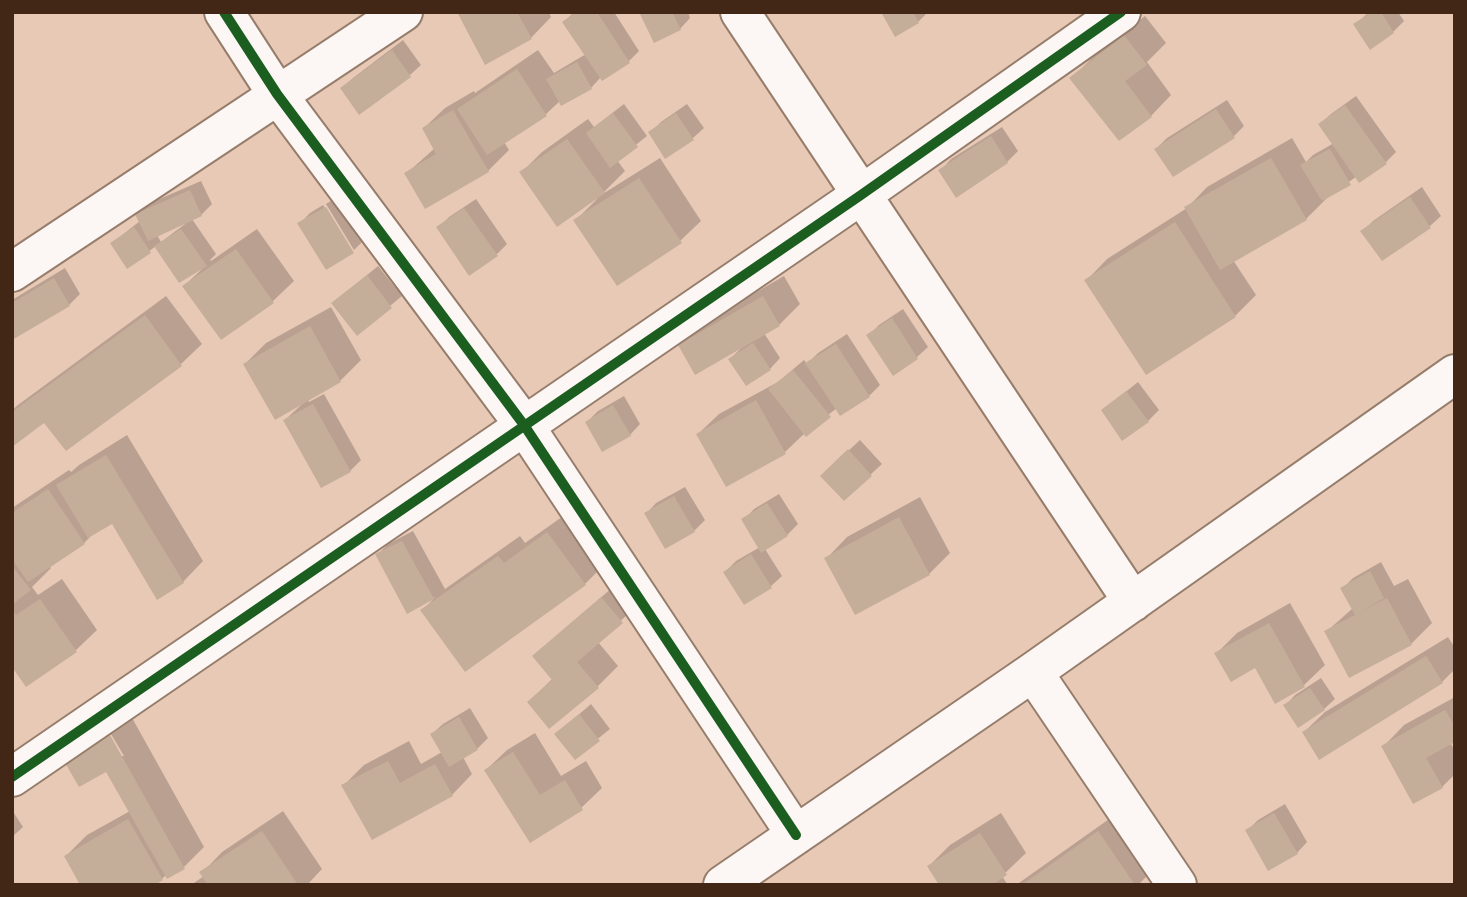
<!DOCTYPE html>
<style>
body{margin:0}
#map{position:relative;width:1467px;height:897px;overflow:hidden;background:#e8c9b6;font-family:Karla,sans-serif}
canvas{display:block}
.frame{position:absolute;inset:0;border:14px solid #422716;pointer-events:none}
</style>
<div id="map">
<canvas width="1467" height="897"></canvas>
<div class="frame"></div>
</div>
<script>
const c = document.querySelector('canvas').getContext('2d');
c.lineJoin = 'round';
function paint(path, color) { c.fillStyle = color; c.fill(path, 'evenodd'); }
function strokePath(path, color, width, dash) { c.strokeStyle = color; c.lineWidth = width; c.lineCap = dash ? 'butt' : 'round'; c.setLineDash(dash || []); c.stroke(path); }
const shadow = new Path2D(`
 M459,12H549L551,17L531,38Z
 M574,12H614L639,51L629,61L601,77L591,88L560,101L546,114L504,142L509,150L488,171L407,173L435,148L424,128L445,108L474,91L475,93L538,50L554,73L586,54L564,22Z
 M641,12H688L690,18L680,29Z
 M883,12H928L918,22Z
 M1369,12H1398L1404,21L1393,32L1370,47L1355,25Z
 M1145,16L1166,43L1147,62L1171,95L1151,116L1072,78L1092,58Z
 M403,40L421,65L410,75L360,112L342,88L353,78Z
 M1356,96L1396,152L1386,162L1357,176L1327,198L1306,219L1233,260L1256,295L1235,316L1087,280L1107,259L1187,208L1207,187L1292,138L1306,162L1313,155L1334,143L1320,124L1331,114Z
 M1227,100L1244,126L1234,136L1156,149L1167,138Z
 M624,104L647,136L617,160L625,171L601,195L660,158L701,221L680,241L576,220L597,199L596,197L521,173L542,152L588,119L594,127Z
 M687,104L704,128L693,138L666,157L650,133L661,122Z
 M1002,127L1018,151L1007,162L941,170L951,159Z
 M201,181L212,204L201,215L192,219L216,254L210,260L211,261L257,229L294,281L273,301L221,337L184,286L202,269L156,246L128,267L112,243L140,221L137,214L148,204ZM184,222L185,224L161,242L157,235Z
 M1422,187L1441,216L1430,226L1382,259L1363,231L1373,221Z
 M337,197L363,241L354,250L326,204Z
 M476,199L507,244L497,254L438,228L449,217Z
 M323,205L351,251H353L326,267L300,223L310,213Z
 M378,266L402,296L357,333L333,303Z
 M65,268L80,294L69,305L12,338V300Z
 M784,276L800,304L779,325L764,333L780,358L770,369L730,359L742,347L680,345L701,324Z
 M166,296L202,344L181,364L66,449L45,420L12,445V410L18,405Z
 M331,307L361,360L340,381L308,399L309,402L324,394L361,460L350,471L285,420L301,405L245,364L266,343Z
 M903,309L928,347L917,357L893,373L869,335L879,325Z
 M847,334L880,385L869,396L841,414L837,408L805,433L785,452L698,434L719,414L778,382L804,360L807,364L818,353Z
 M1138,382L1159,410L1148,421L1103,410Z
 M624,396L640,424L630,435L587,422L598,411Z
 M127,435L203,561L183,582L112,522L93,534L84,543L49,566L51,568L32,587L38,595L62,579L97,630L76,650L26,684L12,664V508L69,470L71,472L79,465Z
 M860,440L882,464L844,499L833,465Z
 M685,487L705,520L694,531L646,514L656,503Z
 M779,494L798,524L787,535L765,549L782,576L771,586L744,603L725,572L736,561L760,547L744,520L754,509Z
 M920,497L950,553L929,574L827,558L847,537Z
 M569,512L606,563L585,584L465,670L423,610L435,597L408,611L377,555L388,544L413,531L445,589L520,536L525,543Z
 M1381,562L1394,586L1408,579L1432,623L1411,644L1326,632L1353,608L1342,589L1353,578Z
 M623,578L642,601L598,642L618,666L597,687L529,702L553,678L535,656Z
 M1290,603L1325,665L1304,685L1276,702L1255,665L1216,654L1237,633Z
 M1448,637L1455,648V669L1442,682L1304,732L1325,712Z
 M1321,678L1335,699L1324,709L1285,706L1295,695Z
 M1455,697V740L1450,742L1455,751V774L1442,787L1384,746L1404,725Z
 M591,704L610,729L575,757L556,734Z
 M470,708L488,738L477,749L463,757L472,774L452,795L344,785L364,765L409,741L421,764L442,752L432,734L443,724Z
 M131,716L204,847L184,867L166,875L162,879L66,856L87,835L130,811L107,770L66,761L105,730L120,756H124L108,729Z
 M535,733L561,776L586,761L602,788L581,808L530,840L486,770L507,750Z
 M1285,804L1307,842L1297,853L1247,831L1258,820Z
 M12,810L23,827L12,837Z
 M283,811L322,869L307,885H191L204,876L202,873L222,852Z
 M1119,812L1157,866L1138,885H1016Z
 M1001,813L1026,853L1002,876L1008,885H941L929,866L950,845Z`);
const building = new Path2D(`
 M457,12H517L532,39L485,65Z
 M576,12H597L630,63L602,81L562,22Z
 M639,12H672L681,30L654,43Z
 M881,12H913L919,23L895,37Z
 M1372,12H1381L1394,33L1370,50L1353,24Z
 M1124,35L1147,65L1125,81L1152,117L1119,141L1069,78Z
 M392,50L411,77L359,115L340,88Z
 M577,62L592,89L561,106L546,79Z
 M517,69L547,116L487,155L457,109Z
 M1345,105L1387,164L1359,183L1318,124Z
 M1216,109L1235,138L1173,177L1154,149Z
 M453,110L489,172L425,209L404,173L436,154L422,128Z
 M613,113L638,147L610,168L586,133Z
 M676,113L694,140L665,159L648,132Z
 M991,136L1008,163L956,198L938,170Z
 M567,139L605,193L557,227L519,172Z
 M1330,149L1351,185L1322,201L1300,165Z
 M1271,158L1307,220L1220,270L1184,207Z
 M639,178L682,243L617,286L573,220Z
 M190,190L202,216L148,241L135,214Z
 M1410,197L1431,228L1382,261L1360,231Z
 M326,207L354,253L326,270L297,223Z
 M464,208L498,256L469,276L436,227Z
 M1175,222L1236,317L1146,375L1084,280Z
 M134,227L151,253L127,269L110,243Z
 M181,229L207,266L179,283L154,246Z
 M236,249L274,303L221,340L182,286Z
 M367,275L392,308L357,336L331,303Z
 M54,278L70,306L12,340V303Z
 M763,296L780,326L695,375L678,345Z
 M145,315L182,366L66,451L44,423L12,447V412Z
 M892,318L918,359L893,376L866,335Z
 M310,326L341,382L275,420L243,364Z
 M753,343L771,370L746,386L728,359Z
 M836,344L870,397L840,416L805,363Z
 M793,370L831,417L806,437L768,389Z
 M1126,391L1149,422L1122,441L1101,410Z
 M756,400L786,454L726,487L696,434Z
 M313,404L351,472L321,488L283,420Z
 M613,405L631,436L602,452L585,422Z
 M848,449L872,476L844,501L820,476Z
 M106,455L184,583L157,600L112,524L88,538L56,485Z
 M48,489L85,544L28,582L12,559V513Z
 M674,496L695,532L665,549L644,513Z
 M767,503L788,536L761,553L741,519Z
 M899,517L930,575L855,615L824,558Z
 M547,532L586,585L465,672L420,610L498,556L504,563Z
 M402,541L434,599L407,614L375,554Z
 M751,554L772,588L744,605L723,572Z
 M12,566L31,590L14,603L12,601Z
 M1370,571L1384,598L1361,612L1387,598L1412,645L1349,678L1324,631L1355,615L1340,588Z
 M601,597L623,623L577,662L599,688L549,729L527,702L552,680L532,656Z
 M40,599L77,652L26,687L12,667V609L16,615Z
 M1269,623L1305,687L1275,704L1255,668L1231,682L1214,653Z
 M1426,656L1443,683L1319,760L1302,732Z
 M1310,688L1325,710L1298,728L1283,705Z
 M1445,710L1455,726V742L1426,758L1443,788L1413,804L1381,746Z
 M579,714L600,741L575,760L554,734Z
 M459,717L478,750L449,767L430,734Z
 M110,735L185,869L167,879L106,772L79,787L64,761Z
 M513,752L540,795L565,780L583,810L530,843L484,770Z
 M388,761L400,783L435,764L453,796L372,840L341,785Z
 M1274,813L1298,854L1268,871L1245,830Z
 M128,819L163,880L155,885H80L64,856Z
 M262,831L298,885H208L199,872Z
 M1098,831L1135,885H1022Z
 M980,833L1007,875L992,885H939L927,866Z`);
const street = new Path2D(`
 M224,12L277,94L524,425L796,835
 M740,12L1133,602
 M12,272L403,12
 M1033,672L1177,885
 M12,777L861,195L1121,12
 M723,885L1033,672L1455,374`);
const cycleway = new Path2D(`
 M224,12L277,94L524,425L796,835
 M12,777L861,195L1121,12`);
paint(shadow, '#0003');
paint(building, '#c5ae99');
strokePath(street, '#967d6b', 42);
strokePath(street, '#fcf7f4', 38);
strokePath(cycleway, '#1b5e20', 10);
</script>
